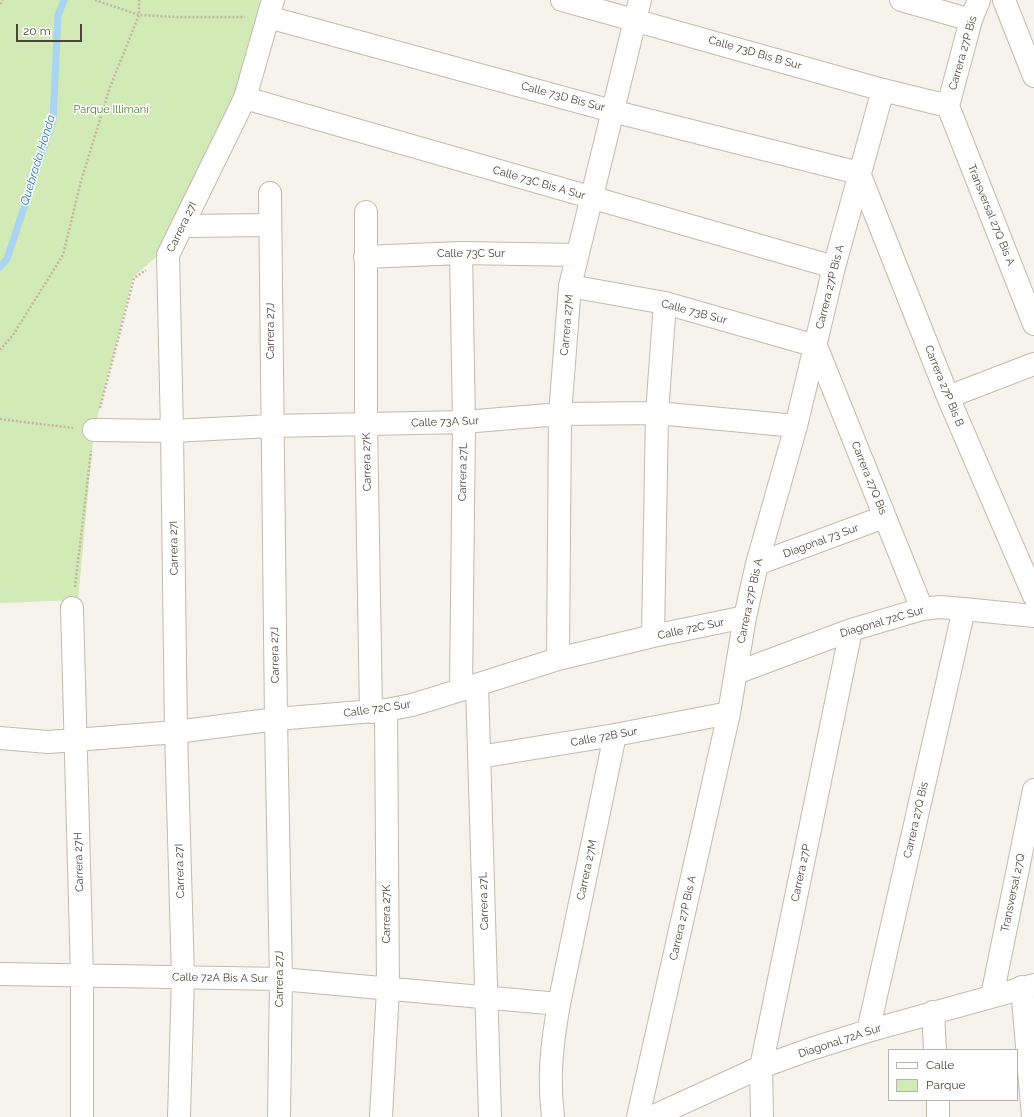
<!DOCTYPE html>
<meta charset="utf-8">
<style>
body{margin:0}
#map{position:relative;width:1034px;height:1117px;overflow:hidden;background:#f6f3ec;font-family:Raleway,sans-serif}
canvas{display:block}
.legend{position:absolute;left:888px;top:1049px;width:130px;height:52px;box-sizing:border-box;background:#fff;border:1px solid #b7b4b0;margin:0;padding:5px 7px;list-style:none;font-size:12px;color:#4b4439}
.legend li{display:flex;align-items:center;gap:8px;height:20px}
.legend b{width:20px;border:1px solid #b7b4b0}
.scale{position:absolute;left:16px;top:24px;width:66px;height:18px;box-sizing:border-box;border:2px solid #4b4439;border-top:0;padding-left:5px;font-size:12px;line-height:14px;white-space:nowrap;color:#4b4439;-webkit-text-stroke:3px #fff;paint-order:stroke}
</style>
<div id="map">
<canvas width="1034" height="1117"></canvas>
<ul class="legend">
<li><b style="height:5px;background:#fff"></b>Calle</li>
<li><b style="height:11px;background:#d2eab5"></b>Parque</li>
</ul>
<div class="scale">20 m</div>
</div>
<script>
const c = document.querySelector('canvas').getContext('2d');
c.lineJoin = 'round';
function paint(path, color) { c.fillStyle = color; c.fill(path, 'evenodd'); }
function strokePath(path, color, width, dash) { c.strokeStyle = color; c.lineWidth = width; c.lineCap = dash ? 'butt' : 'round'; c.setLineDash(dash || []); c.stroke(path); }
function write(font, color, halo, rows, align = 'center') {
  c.font = font + ' Raleway,sans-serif'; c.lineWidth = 3; c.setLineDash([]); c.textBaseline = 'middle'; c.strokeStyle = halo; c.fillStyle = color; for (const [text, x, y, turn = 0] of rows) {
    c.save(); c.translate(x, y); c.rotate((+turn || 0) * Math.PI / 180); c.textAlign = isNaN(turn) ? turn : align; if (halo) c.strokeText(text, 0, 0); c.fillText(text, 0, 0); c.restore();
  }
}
const green = new Path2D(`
 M0,0H267L237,102L164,250L133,277L94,430L78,600L0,603Z`);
const stream = new Path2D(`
 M0,267L7,259L53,120L58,16L64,0`);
const path = new Path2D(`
 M95,0L139,15L177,17H245
 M0,4L3,0
 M0,350L13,335L63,255L81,181L110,87L139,15V0
 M100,408L134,278L146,270
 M0,419L73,428
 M75,587L91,451`);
const minor = new Path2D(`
 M562,0L883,90L948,106
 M901,0L971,20
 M1004,0L1034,76
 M268,17L612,111L859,173L948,397L1034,596
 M245,98L834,267
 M948,106L1034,324
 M948,106L971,20L979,0
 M270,193L276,719L281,979L279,1117
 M366,212V424L371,712
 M182,226L270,225
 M461,253L464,422L461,690
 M365,257L461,253L577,255
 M570,286L665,303L816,346L922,609
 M948,397L1034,364
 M94,430L172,431L272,426L464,422L560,414L657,413L796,426
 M757,564L884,517
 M72,608L82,976V1117
 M653,636L657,413L665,303
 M558,659L560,414L570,286L640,0
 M736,673L851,630L922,609L940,607L964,609L1034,616
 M477,685L490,1117
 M0,738L48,742L75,740L176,732L276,719L386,710L412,705L435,698L558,659L653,636L745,617
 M479,757L615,735L729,713
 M0,974L281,979L559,1004
 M1022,987L1033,1117
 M992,996L1034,790
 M933,1012L935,1050
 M868,1031L964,609
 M938,1100V1117
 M179,1117L183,977L176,732L172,431L168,255L245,98L273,0
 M381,1117L388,989L386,710
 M553,1117C548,1077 552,1043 559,1004L615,735
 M638,1117L729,713L745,617L757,564L796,426L834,267L883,90
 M652,1117L761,1067L811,1049L868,1031L1034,985
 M762,1117L761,1067L851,630`);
const streetNames = [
 ["Calle 73D Bis B Sur",755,53,16],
 ["Carrera 27P Bis",963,53,-74],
 ["Calle 73D Bis Sur",563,97,15],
 ["Calle 73C Bis A Sur",539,183,16],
 ["Transversal 27Q Bis A",991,215,68],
 ["Carrera 27I",182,227,-64],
 ["Calle 73C Sur",471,254],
 ["Carrera 27P Bis A",830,287,-76],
 ["Calle 73B Sur",694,312,15],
 ["Carrera 27M",567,325,-85],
 ["Carrera 27J",271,331,-90],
 ["Carrera 27P Bis B",944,386,68],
 ["Calle 73A Sur",445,422,-2],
 ["Carrera 27K",367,462,-91],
 ["Carrera 27L",463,472,-89],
 ["Carrera 27Q Bis",869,478,68],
 ["Diagonal 73 Sur",821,541,-20],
 ["Carrera 27I",174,548,-91],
 ["Carrera 27P Bis A",750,601,-78],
 ["Diagonal 72C Sur",882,622,-16],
 ["Calle 72C Sur",691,629,-12],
 ["Carrera 27J",275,655,-91],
 ["Calle 72C Sur",377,709,-8],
 ["Calle 72B Sur",604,737,-10],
 ["Carrera 27Q Bis",916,820,-77],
 ["Carrera 27H",79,862,-92],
 ["Carrera 27M",587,870,-78],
 ["Carrera 27I",180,871,-92],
 ["Carrera 27P",801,873,-78],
 ["Transversal 27Q",1013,893,-78],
 ["Carrera 27L",484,901,-92],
 ["Carrera 27K",387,914,-90],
 ["Carrera 27P Bis A",683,918,-77],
 ["Calle 72A Bis A Sur",220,978,1],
 ["Carrera 27J",280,979,-90],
 ["Diagonal 72A Sur",840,1041,-18]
];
const parkNames = [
 ["Parque Illimaní",111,110]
];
const waterNames = [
 ["Quebrada Honda",38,160,-73]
];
paint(green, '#d2eab5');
strokePath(stream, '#a9d4f2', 7);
strokePath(minor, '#c2bbae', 24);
strokePath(path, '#c4b79f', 2.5, [2, 2]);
strokePath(minor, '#fff', 22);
write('11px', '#4b4439', '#fff', streetNames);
write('11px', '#4a7f2a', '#fff', parkNames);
write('italic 12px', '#2e7ab2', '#fff', waterNames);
</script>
